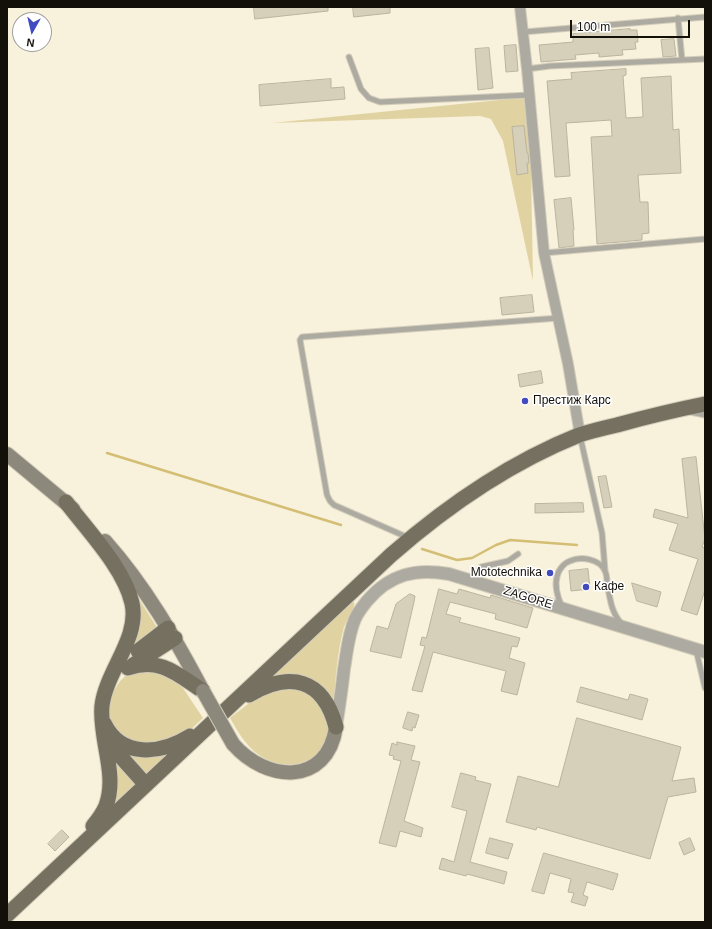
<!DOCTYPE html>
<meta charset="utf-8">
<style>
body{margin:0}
#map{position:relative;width:712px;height:929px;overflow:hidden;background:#f8f1dc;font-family:Arial,sans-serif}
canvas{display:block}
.frame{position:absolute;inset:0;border:8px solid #131009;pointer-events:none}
.north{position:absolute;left:12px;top:12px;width:40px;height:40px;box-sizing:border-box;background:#fff;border:1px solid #a19f9d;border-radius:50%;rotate:188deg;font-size:11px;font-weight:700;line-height:16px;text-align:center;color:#131009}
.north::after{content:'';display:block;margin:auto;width:14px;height:18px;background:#414bbf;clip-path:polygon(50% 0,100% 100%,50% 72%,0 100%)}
.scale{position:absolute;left:570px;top:20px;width:120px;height:18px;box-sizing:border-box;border:2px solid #131009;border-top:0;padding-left:5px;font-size:12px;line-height:14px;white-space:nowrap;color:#131009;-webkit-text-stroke:3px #fff;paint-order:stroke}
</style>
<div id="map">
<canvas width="712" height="929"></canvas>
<div class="frame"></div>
<div class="north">N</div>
<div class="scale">100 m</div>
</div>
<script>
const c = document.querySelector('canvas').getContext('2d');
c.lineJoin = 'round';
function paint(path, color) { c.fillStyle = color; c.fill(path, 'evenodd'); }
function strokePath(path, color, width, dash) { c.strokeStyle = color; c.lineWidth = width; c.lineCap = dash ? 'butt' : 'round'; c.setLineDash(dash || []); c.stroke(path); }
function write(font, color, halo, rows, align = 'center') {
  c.font = font + ' Arial,sans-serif'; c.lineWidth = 3; c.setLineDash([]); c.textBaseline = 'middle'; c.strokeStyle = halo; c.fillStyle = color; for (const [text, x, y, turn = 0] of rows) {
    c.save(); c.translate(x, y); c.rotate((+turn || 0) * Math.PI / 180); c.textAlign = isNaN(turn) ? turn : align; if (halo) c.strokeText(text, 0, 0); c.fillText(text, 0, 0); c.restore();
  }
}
const green = new Path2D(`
 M529,97L530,113L533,281L503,141L491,119L480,116L272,123Z
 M130,585L158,629L150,638L122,659Z
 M354,601C356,610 347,619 344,627C337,652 336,679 333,704L328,698L268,678Z
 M155,670L173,677L183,688L203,718L186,734L154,745L124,740C120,734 114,728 111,722C104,709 115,682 127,675C133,671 148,671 155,670Z
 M299,687C305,691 314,696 318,702C321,705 322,709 323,713C325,717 328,723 328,727C329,760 292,773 266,759C249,751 239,734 230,718L262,693Z
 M118,746L171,750L149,774L144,775Z
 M111,752L136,784L117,802H114Z`);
const stream = new Path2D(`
 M107,453L341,525
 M422,549L457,560L472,558L496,545L510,540L577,545`);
const building = new Path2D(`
 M254,7H328V11L255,19Z
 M353,7H390V13L354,17Z
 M630,29V30H637L638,42H635L636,49L622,50L623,55L599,57V53L575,55L576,59L541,62L539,45L573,42V34Z
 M674,39L676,56L663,57L661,40Z
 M516,45L518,71L506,72L504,46Z
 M489,48L493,88L478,90L475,49Z
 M626,69V75L623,76L626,118L643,117L641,78L671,76L673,130L679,129L681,173L638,175L640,202H648L649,233L642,234V240L597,244L591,137L612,136L611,120L566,123L570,176L555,177L547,81L572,79L571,73Z
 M331,79V88L344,87L345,99L260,106L259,85Z
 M524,126L527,153H528L529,163H527L528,173L517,175L512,127Z
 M571,198L574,230H573L574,246L559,248L554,200Z
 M532,295L534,312L502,315L500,298Z
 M541,371L543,383L520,387L518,375Z
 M696,457L705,539L702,547L705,548V590L697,615L681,610L698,559L669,550L678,524L653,517L655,509L688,518L682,459Z
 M606,476L612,507L604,508L598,477Z
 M583,503L584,512L535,513V504Z
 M588,569L590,589L571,591L569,571Z
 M632,583L661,592L657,607L637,601Z
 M439,589L457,594L459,589L490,598L491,595L533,608L527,628L495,619L496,614L450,602L446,614L461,618L459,622L520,638L517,647L512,646L509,658L525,663L517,695L501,691L506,671L433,652L422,692L412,690L425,646L420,645L422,637L426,638Z
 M410,594L415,596L414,602L401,658L370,651L377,626L388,629L396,604Z
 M581,687L628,700L630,694L648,699L642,720L577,702Z
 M408,712L419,715L415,728L413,727L412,731L403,728Z
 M577,718L681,747L672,781L694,778L696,792L668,797L650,859L537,827L536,830L506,822L518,776L558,787Z
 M397,742L415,746L411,760L420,762L404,821L423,828L421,837L400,831L396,847L379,843L401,761L393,759L394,756L389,755L392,743L397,745Z
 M461,773L476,777L475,780L491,784L470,862L507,872L504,884L467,874L466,876L439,869L442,858L454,862L467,811L452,807Z
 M62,830L69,837L55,851L48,844Z
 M490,838L513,844L508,859L486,853Z
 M690,838L695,850L684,855L679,843Z
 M544,853L618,874L613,890L587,882L583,895L588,897L585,906L571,902L574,893L568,892L571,879L550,873L544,894L532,891Z`);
const service = new Path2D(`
 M678,18L682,60
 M523,32L705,17
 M349,57L361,89L369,98L380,102L530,95
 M527,69L550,66L705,59
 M544,253L705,239
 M690,412L705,415
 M580,436L602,533L605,570
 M409,538L334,505L330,501L327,495L300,340L302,337L559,318
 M477,583L478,571L481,567L508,561L518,554
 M562,607C558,598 554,587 557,577C558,570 564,563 570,561C581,556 600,559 605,571C607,575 607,580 607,583C610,598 611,612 621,623
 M696,650L705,688`);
const minor = new Path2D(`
 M520,7L527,69L544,253L568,364L580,435`);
const tertiary = new Path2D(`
 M336,727C339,708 342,688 344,669C347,652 348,635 355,619C358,612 363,606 367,601C390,574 416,568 449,574L705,652`);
const secondary = new Path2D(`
 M7,454L73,509
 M105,541C145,586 175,638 203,691
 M233,744C266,782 327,787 336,727`);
const primary = new Path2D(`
 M66,502C88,531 124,568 132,603C140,638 106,671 102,706C99,739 118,774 106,806C103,813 98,820 93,826
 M138,651L168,628
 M133,665L175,638
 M128,668C160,657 177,674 203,691
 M249,695C290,671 323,678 336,727
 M104,723C121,759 161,754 190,736
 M105,739L146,785
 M7,915L391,555C447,506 509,463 579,435C591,431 604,428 617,425C646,417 675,410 705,404`);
const secondaryBridge = new Path2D(`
 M203,691L233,744`);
const markers = [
 [525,401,4,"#414bbf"],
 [550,573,4,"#414bbf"],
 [586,587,4,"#414bbf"]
];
const poiNames = [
 ["Престиж Карс",533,401],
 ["Mototechnika",542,573,"right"],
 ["Кафе",594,587]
];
const streetNames = [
 ["ZAGORE",528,598,17]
];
paint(green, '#e1d3a1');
strokePath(stream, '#d3be74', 2.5);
paint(building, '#d6d0ba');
strokePath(building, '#bab49f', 1);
strokePath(service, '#d3cdba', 7);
strokePath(minor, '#d3cdba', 12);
strokePath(tertiary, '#d3cdba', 14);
strokePath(secondary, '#d3cdba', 16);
strokePath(primary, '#d3cdba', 17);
strokePath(service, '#adaba1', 5);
strokePath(minor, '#adaba1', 10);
strokePath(tertiary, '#adaba1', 12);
strokePath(secondary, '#8c887b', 14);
strokePath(primary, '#757060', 15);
strokePath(secondaryBridge, '#d3cdba', 16, []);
strokePath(secondaryBridge, '#8c887b', 14);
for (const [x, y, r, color] of markers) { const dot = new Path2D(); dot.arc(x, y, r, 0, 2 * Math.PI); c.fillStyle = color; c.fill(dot); strokePath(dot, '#fff', 1.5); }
write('12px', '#131009', '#fff', poiNames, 'left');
write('12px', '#131009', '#fff', streetNames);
</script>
